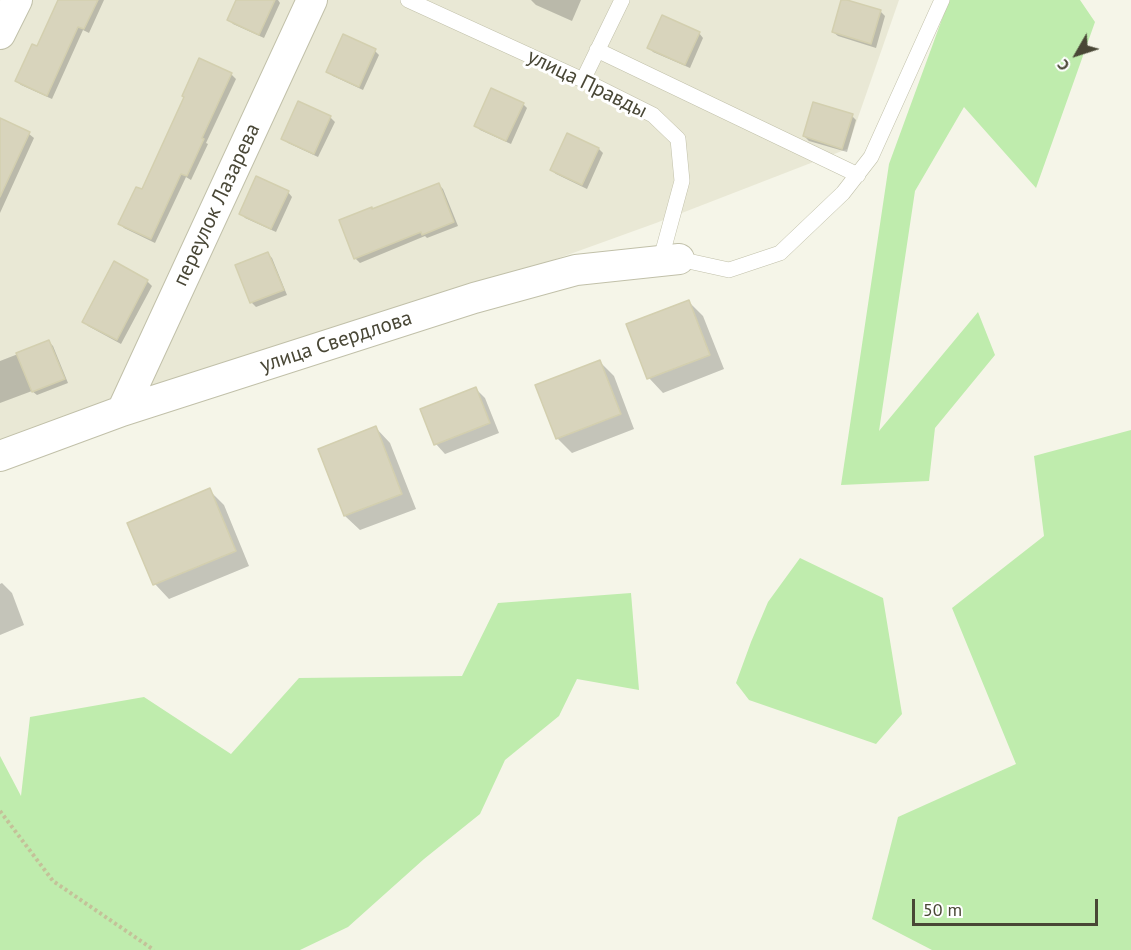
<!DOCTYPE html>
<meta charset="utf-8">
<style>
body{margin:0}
#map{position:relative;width:1131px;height:950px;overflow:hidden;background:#f5f5e8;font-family:"PT Sans",sans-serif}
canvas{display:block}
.north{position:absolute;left:1047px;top:24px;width:60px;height:60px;-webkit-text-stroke:4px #fff;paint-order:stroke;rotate:231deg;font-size:16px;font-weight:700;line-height:24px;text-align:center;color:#494736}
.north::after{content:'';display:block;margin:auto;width:21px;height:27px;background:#494736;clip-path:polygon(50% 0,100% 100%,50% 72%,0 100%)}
.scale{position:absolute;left:912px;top:899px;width:186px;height:27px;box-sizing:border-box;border:3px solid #494736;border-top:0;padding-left:8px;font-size:18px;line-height:21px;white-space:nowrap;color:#494736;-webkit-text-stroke:4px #fff;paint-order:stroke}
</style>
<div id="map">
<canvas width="1131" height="950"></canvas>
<div class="north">С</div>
<div class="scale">50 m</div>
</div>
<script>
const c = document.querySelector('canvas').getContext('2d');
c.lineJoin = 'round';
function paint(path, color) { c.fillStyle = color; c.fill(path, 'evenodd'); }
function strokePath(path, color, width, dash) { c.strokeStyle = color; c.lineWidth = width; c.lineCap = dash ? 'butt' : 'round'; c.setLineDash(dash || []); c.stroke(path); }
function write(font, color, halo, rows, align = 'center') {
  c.font = font + ' "PT Sans",sans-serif'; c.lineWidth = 6; c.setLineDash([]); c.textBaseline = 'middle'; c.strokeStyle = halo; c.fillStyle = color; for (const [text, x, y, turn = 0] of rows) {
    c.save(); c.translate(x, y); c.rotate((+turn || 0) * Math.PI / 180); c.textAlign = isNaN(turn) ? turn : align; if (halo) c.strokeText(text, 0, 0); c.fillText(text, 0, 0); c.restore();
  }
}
const residential = new Path2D(`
 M0,0H899L847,149L656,223L0,460Z`);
const green = new Path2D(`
 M949,0H1080L1095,22L1036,188L964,107L915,191L879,431L978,312L995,355L935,428L929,481L841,485L889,164Z
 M1131,430V950H932L872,919L898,817L1016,764L952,608L1044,536L1034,456Z
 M800,558L883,598L902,714L876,744L749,700L736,683L751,642L768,602Z
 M631,593L639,690L577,679L559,716L505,760L480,814L424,859L348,927L300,950H0V756L21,796L30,717L144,697L231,754L299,678L462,676L498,603Z`);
const shadow = new Path2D(`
 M60,0H104L89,33L83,30L52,99L21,85L16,81L38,48Z
 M238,0H278L280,3L264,38L233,24L229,19Z
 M531,0H581L572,21L536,5Z
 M843,0L881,12L885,16L876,48L838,36L833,32Z
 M699,33L703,38L690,68L653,52L649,47Z
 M375,51L379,55L363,90L333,76L328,72Z
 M231,74L236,79L206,143L208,144L191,180L186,177L155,243L124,228L120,224L142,191L186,97Z
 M523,104L527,108L511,144L480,130L476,125Z
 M852,116L856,120L847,152L809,141L804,136Z
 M330,117L335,122L318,157L288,143L283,138Z
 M0,120L29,134L34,138L0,213Z
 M599,149L603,153L587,189L556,174L551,170Z
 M439,185L443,189L458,226L427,238L425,236L360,263L355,258L373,211Z
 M288,192L292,197L276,232L245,218L241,213Z
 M268,254L272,258L287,295L256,307L252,303L237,266Z
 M114,263L147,281L152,286L121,344L88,326L84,322Z
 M689,302L703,316L724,369L663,393L649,378Z
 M49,342L53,346L68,383L37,395L32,391L0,403V361Z
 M600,362L614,376L634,429L572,453L557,438Z
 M475,388L485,398L499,433L445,454L436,444L422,409Z
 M376,428L390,443L416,509L360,530L345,516L320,450Z
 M209,490L224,505L249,566L169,599L155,584Z
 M2,583L12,593L24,625L0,635V584Z`);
const building = new Path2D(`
 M58,0H98L84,29L78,27L47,96L15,81L32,44L37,46Z
 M236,0H275L259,35L227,20Z
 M841,0H847L881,10L871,44L832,32Z
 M662,15L700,32L685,65L647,48Z
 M343,34L376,49L359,87L326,72Z
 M199,58L232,73L202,138L204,139L187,176L181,174L151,239L118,224L136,187L142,189L184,97L182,96Z
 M491,88L524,103L506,141L474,126Z
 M298,101L331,116L314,154L281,139Z
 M813,102L853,114L842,149L803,136Z
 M0,118L30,132L0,197Z
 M567,133L599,148L582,185L550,170Z
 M256,176L289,191L271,229L239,214Z
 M439,183L454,222L422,235L421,232L354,259L339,220L372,207V209Z
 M268,252L284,290L250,303L235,265Z
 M114,261L148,280L117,340L82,322Z
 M689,300L710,355L647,379L626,324Z
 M49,340L65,379L32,392L16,353Z
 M600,360L621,414L556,439L535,385Z
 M476,387L490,423L434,445L420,409Z
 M376,426L402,494L344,516L318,449Z
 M210,488L236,551L153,585L127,523Z`);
const path = new Path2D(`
 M0,811L53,881L154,950`);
const service = new Path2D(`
 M408,0L583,80L653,115L678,139L682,181L660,262
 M597,50L858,175
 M583,80L622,0
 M679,259L729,270L780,253L843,193L871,157L942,0`);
const minor = new Path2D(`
 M0,34L17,0
 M122,411L312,0
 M0,456L122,411L474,298L576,270L679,259`);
const streetNames = [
 ["улица Правды",587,84,26],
 ["переулок Лазарева",217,205,-65],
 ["улица Свердлова",336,342,-18]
];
paint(residential, '#e9e8d5');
paint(green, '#bfecad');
paint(shadow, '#0003');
paint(building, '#d8d4bc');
strokePath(building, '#d3cfaf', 1.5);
strokePath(service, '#c1c0a9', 16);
strokePath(minor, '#c1c0a9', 32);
strokePath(path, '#c4c199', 4, [3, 3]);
strokePath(service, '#fff', 15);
strokePath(minor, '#fff', 30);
write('21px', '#494736', '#fff', streetNames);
</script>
